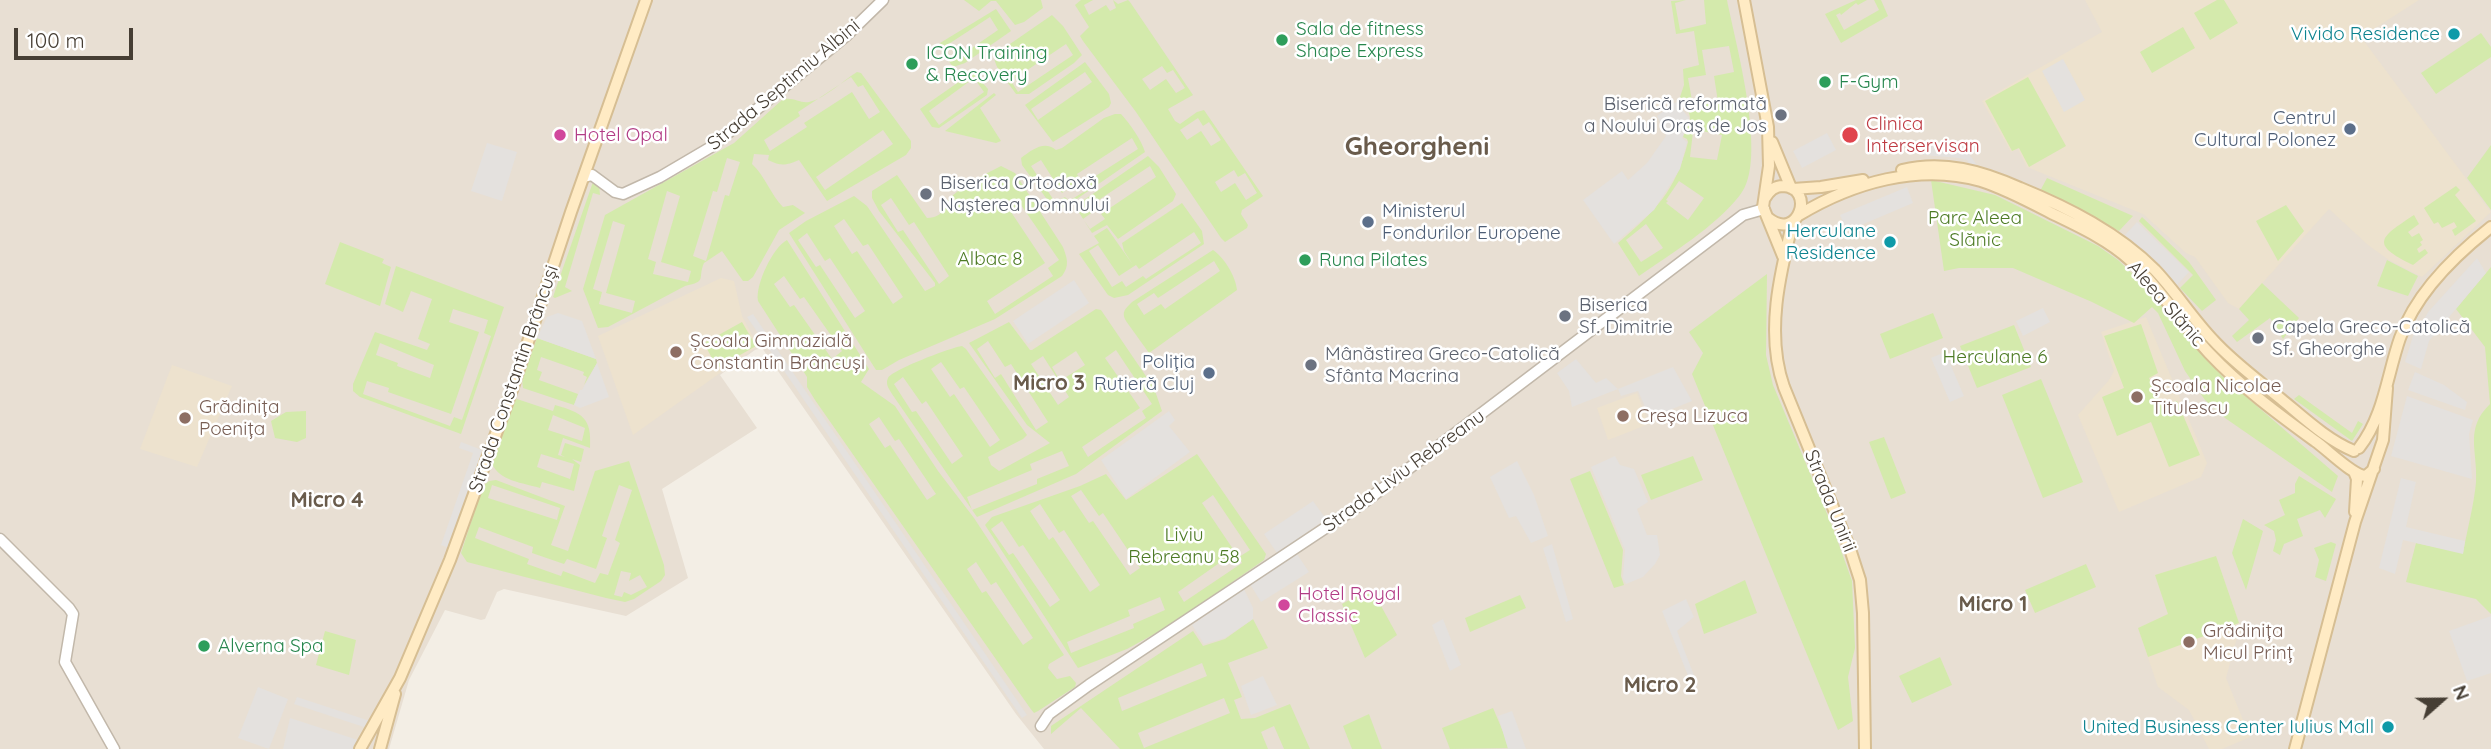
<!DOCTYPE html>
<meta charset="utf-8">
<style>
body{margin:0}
#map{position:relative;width:2491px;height:749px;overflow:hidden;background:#f3eee5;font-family:Quicksand,sans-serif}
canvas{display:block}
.north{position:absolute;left:2407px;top:665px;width:70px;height:70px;-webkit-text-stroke:5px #fff;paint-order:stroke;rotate:69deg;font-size:19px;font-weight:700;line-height:28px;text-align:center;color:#463e34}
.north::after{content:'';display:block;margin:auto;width:24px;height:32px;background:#463e34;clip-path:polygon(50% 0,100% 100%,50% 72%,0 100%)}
.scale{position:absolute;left:14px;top:28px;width:119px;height:32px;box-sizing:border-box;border:4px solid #463e34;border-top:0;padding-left:9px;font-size:21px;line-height:24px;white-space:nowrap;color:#463e34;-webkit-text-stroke:5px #fff;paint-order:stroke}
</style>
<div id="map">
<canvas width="2491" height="749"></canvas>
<div class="north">N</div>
<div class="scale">100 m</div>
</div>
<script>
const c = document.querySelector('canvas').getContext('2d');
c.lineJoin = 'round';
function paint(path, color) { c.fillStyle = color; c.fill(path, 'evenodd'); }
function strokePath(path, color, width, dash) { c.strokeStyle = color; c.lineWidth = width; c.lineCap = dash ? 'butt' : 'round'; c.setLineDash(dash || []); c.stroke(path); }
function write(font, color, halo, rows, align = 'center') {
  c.font = font + ' Quicksand,sans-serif'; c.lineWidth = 5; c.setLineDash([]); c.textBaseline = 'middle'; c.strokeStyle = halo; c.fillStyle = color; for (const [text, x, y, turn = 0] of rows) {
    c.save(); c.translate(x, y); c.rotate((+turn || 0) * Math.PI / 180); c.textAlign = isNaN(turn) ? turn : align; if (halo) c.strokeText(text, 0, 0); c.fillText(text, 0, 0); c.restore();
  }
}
const residential = new Path2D(`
 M0,0H2491V749H1044L1016,714L762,348L755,350L720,375L757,428L662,489L688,578L626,616L504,589L497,592L485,619L481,620L445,610L409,680L389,749H0Z`);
const education = new Path2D(`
 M2085,0H2419L2361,37L2491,212L2422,277L2389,260L2368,245L2329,209L2239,309L2228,303L2195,257L2186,253L2143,214L2027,167L2018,149L2011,152L1982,101L2102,32Z
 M721,278L734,281L742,316L758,346L633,435L598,336Z
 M2146,317L2207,463L2201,477L2119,512L2078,415L2109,380L2114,371L2101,332Z
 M172,365L232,386L197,467L140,449Z
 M1637,393L1649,424L1608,440L1597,408Z
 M2216,556L2240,626L2226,678L2250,737L2222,749H2209L2189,710L2158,687L2138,628L2168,614L2155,575Z`);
const green = new Path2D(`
 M964,0H1041L1043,8L1024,22L1015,25L996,1H991L979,11Z
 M1081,0H1093L1084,5L1089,15L1106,5L1110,11L1116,8L1113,0L1118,4L1128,0L1130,2L1193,95L1168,109L1175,121L1180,124L1197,112L1204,110L1263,196L1242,210L1241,214L1248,225L1247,228L1225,242L1221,238L1136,112L1083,41L1080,36L1089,27L1075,5ZM1162,66L1167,73L1173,70L1185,88L1176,93L1166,79L1150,90L1142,79ZM1198,118L1203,126L1209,122L1221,140L1211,146L1201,131L1187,140L1180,130ZM1234,170L1238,177L1245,173L1257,193L1246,200L1235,183L1221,192L1215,182Z
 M1686,0L1675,3L1680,30L1706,24L1704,0H1727C1735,42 1769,161 1740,195C1715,227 1672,253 1639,276L1618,243C1656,210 1675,192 1688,142L1687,139L1683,137C1692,117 1694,117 1679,100L1684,85L1683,69L1699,65L1694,31L1676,34L1671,1ZM1729,46L1734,72L1714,76L1718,102L1693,106L1688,78L1706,75L1702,50ZM1697,130L1722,135L1717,160L1690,157L1693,132ZM1679,181L1704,198L1688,220L1666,203L1668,201L1666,200ZM1646,224L1663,248L1641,262L1626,240Z
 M1856,0H1867L1858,5L1856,3L1841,15L1840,13L1836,15L1844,30L1879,10L1874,0H1881L1888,16L1841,43L1825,14Z
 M2217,0H2224L2238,23L2210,40L2194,13Z
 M996,9L1011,31L965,63L953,67L938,46L940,43ZM990,17L998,30L953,61L944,47Z
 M1052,15L1063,26L1082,55L1074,63L1029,94H1016C1009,83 994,69 994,55ZM1066,44L1073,55L1018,92L1011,81Z
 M2183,27L2195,48L2152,73L2140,52Z
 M2481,33L2491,47V57L2436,94L2421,73Z
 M1085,62L1109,94L1111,103L1109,107L1053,142L1025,105ZM1085,72L1092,82L1038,120L1031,109Z
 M857,72L861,73L911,141V148L906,155L827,201L799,160C785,166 781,166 768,160L769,155L754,154L752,164C765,176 771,195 783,207L793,205L805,213L779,230L753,277L748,281H743L722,251L704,263C697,279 708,281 685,286L608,327L598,328L583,289L605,215L734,143L782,100C792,96 800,104 809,102C826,98 842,81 857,72ZM851,77L858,87L863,85L880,112L869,119L852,92L804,123L807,127L770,151L764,140L800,116L798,112ZM883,130L893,144L825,190L816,177ZM727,158L740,162L729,196L725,195L706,261L693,256L713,191L717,192ZM667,191L680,196L661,262L691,271L688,282L653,274L656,262L648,259ZM613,221L625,225L606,293L635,301L632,313L599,304L602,292L593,289Z
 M973,72L988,89L987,95L939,128L932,127L920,109ZM974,78L984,92L939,125L929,111Z
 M2028,77L2066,146L2029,167L2019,148L2012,151L1985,101Z
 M994,93L996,95L980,108L1001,141L996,143L945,131Z
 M1115,114H1121C1130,124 1141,139 1145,152L1065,207L1054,209L1022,165L1021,158C1032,150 1044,140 1056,150L1062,148L1104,118ZM1132,138L1138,149L1083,184L1077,174ZM1041,160L1062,193L1079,181L1085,191L1069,201L1065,197L1055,202L1031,166Z
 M2491,145V210L2467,178Z
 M1148,156L1159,167L1176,194L1173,201L1118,239L1107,225L1092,233L1078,211V204ZM1150,166L1156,177L1101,214L1105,219L1090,229L1083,219L1098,208L1094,203Z
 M1001,166L1015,173L1063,247C1067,258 1070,265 1062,276L995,319L899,360L882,370H876L789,233L806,221L854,196L867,206L925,291L935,286V283L879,211L872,198V191L897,175L927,218C946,217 942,206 951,197C964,185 985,174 1001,166ZM891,198L909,225L914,222L949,276L939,284L903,230L898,232L881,205ZM1021,205L1059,260L1048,268L1053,276L995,314L987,301L1045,263L1011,212ZM844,219L863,246L868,244L903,297L893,304L857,251L852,254L834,226ZM807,233L825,261L830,258L865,311L855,318L820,265L816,267L798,240Z
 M2047,178L2133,216L2119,231L2040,191Z
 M1931,180L1995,195L2098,246L2118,260L2158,298L2155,302L2158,301L2222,376L2338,476L2332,492L2225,418L2205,400L2185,371L2158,313L2152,307L2134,323L2092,302L2013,268H1959L1944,271Z
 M593,182L599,185L600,195L593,193L565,287L572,291L555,298L553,297L556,288Z
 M2456,186L2460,190L2455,195L2476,221L2455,236L2452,230L2457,227L2454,222L2442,228L2438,222L2434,224L2424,208Z
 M1182,203L1202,231L1204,244L1128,295L1114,298L1108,295L1079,254L1099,243L1094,236L1107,228L1133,265L1124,251L1122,243ZM1194,232L1201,243L1146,279L1143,276L1126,287L1122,281L1112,287L1089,251L1098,245L1119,276L1136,265L1139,269Z
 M2286,205L2304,231L2278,261L2256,221Z
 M2414,215L2419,224L2408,232L2412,237L2419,233L2423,240L2420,242L2422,245L2417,249L2419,253L2425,249L2428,253L2413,265C2370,244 2379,238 2414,215Z
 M2142,217L2189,262L2216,300L2202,311L2180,288L2193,275L2139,221Z
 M787,240L869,369L861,382L895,406L938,471L974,518L1064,655L1049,664L1048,668L1057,679L1070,676L1076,683L1075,687L1038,711L1034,713L1030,708L815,400L807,387V377L758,301C755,285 773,247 787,240ZM784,276L800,299L804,297L842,351L832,359L794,305L790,307L774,284ZM879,417L895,441L899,439L936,494L927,500L890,445L885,448L869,424ZM976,562L991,585L996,582L1033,638L1023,645L986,591L982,593L967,569Z
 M340,242L384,259L382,263L391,267L380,306L325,284Z
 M1213,250C1224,257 1236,277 1237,290L1149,353L1126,321C1121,312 1125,309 1132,302ZM1214,261L1220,271L1165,309L1161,304L1144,315L1137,304L1154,293L1158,298Z
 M2387,260L2418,276L2408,296L2377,286Z
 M396,266L504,307L461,434L360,397L353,391V384L375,332L427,350L430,344L418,339L432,299L411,291L403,312L385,304ZM453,309L488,320L484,333L491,336L462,420L454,417L450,426L363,394L367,381L389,388L388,392L451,414L479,332L449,322ZM380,343L434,365L430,378L397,366L398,363L376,355Z
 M2491,267V614L2476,599L2406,582L2416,543L2463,553C2467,530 2474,505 2476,482C2478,451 2464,429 2490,404L2485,347L2456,309Z
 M1767,274L1766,355L1773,385L1833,528L1852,581L1855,648L1848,677L1853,721L1838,730L1692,374L1703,353L1689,332Z
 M2262,283L2299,318L2283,339L2270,318L2237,342L2232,336L2249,320L2239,309Z
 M1096,309L1101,310L1154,388L1162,411L1076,474L977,517L892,394C889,389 885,384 888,378C892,370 952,347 962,346L966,349L1027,435L1023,439L988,457L991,465L999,471L1050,443L1027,425L969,343L1009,322L1030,350H1032ZM988,341L1005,367L1011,364L1048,422L1036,430L1001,374L995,378L977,349ZM1116,350L1152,404L1142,411L1146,418L1088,457L1082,447L1140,408L1105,358ZM1076,351L1085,365L1060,381L1052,367ZM1043,356L1069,397L1058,405L1031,364ZM941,362L960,389L964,387L1000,440L990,447L954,394L950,397L931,369ZM903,377L922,404L926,401L963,456L952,464L916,411L912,412L894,384ZM1062,451L1069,466L1037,479V484L972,510L967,497L1032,470L1030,464Z
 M1933,313L1943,338L1890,359L1880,334Z
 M742,322L756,346L717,368L704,343Z
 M2141,324L2158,373L2149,378L2161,406L2177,401L2200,455L2169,467L2151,422L2117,436L2102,397L2124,388L2104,336Z
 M2014,325L2031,367L1977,388L1960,346Z
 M537,338L596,359L597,363L584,385L587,377L583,375L584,372L541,357L537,370L542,372L539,380L578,394L574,405L523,388L522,379Z
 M2041,379L2083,482L2043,498L2002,395Z
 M2299,395L2352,433L2358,421L2363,424L2352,441L2294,399Z
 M517,399L553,411L555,405C582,413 592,417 590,448L563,438L558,455L565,457L561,455L565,443L584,449L581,462L572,459L580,465L574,491L542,482L540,488C524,483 498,481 492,463L514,401ZM553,415L585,428L582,441L548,430ZM541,454L574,464L570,479L537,467Z
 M306,411V438L297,442L275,438L271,421L286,412Z
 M1884,437L1906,493L1891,499L1869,442Z
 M1197,454L1266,554L1264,560L1169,626L1127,649L1078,668L985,525L992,517L1080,486L1106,474L1126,500ZM1081,490L1099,516L1103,513L1140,568L1130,575L1093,521L1089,523L1071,496ZM1213,495L1250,550L1239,557L1242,563L1184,602L1178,592L1235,552L1202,503ZM1040,504L1059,533L1064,530L1100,585L1090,592L1053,537L1049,540L1030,511ZM1002,521L1019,547L1023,545L1060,600L1050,607L1013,553L1009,555L991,529ZM1160,597L1165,610L1133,624L1134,628L1071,653L1067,642L1130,616L1128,610Z
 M1693,456L1703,480L1651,500L1641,475Z
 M629,461L664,565L665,575L661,581L634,599L625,602L606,598L467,562L461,553L483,486L489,481L496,480L565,506L551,545L568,551L595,471ZM492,485L560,508L557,520L488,498ZM619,485L632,490L615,540L620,543L608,575L600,573L595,583L563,571L561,576L527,564L529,559L475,538L479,527L533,547L532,553L564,564L567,559L596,569L607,538L602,536ZM621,571L631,573L629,581L640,575L647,587L631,595L624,592L622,597L614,595Z
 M1590,471L1623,550L1621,576L1624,585L1614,588L1570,479Z
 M2299,476L2336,499L2325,518L2320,510L2297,519L2303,536L2284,544L2280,555L2273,551L2276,540L2274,531L2264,525L2285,515L2279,500L2295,493V484Z
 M2243,519L2263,531L2246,590L2232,553Z
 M2331,542L2336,544L2326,581L2315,577L2319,560L2314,548Z
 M2216,556L2239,623L2148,657L2138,628L2168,614L2155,575Z
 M2086,564L2096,587L2035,613L2025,590Z
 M1745,580L1757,613L1704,634L1695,604Z
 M1368,590L1375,595L1397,635L1365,658L1342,604Z
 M1520,595L1526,608L1470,632L1465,618Z
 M1253,619L1268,648L1228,663L1242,697L1234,700L1241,719L1255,718L1290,704L1310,749H1284L1274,726L1261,732L1268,749H1120L1081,708L1051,734V726L1193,631L1203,646L1225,639ZM1202,663L1207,676L1122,711L1118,698ZM1224,698L1230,713L1144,748L1138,733Z
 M325,631L356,640L349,675L316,665Z
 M1940,657L1952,685L1912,703L1899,676Z
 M1493,708L1510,748L1450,749L1442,728Z
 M1369,714L1382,749H1352L1343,726Z`);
const parking = new Path2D(`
 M2063,59L2085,100L2064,112L2042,71Z
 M1676,102L1689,118L1682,138L1687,142L1680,169L1654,210L1614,244L1583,200L1622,171L1628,180L1647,163L1666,136L1657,116Z
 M1827,133L1836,150L1802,168L1793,151Z
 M1931,141L1968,146L1967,151L1979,168L1971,166L1967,160L1959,158L1923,155Z
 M487,143L517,152L502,201L471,191Z
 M1907,187L1913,203L1847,231L1840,215Z
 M2137,222L2189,272L2177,285L2125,235Z
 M2477,258L2486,273L2429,341L2421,369L2405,362L2413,336L2429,311Z
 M1074,280L1089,303L1028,344L1013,321Z
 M2043,308L2050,322L2023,336L2016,321Z
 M558,313L582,321L596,359L537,338L547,317Z
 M753,314L1027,715L1022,718L747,317Z
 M1945,352L1964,396L1950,402L1931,358Z
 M1576,359L1596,383L1606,378L1618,389L1673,367L1692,401L1650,418L1638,391L1621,396L1618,389L1572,407L1569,391L1557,373Z
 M597,363L609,397L580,408L574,405L580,390H582Z
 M2415,372L2444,385L2467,402L2465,410L2408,390Z
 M2407,396L2473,420L2469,434L2472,479L2391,456Z
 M1169,411L1175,420L1169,426L1190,452L1126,499L1101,460Z
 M461,442L482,450L449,548L441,545L473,453L459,448Z
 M1615,456L1620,465L1634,469L1648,502L1637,509L1647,535H1657L1660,555L1655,564L1643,577L1626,584L1623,578L1625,550L1591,467Z
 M1517,461L1534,495L1548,536L1531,543L1516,516L1509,518L1490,477Z
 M2401,478L2416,482L2406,527L2465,541L2463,554L2403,540L2395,574L2379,568Z
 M1313,501L1326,519L1277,553L1264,534Z
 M1552,544L1573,619L1566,622L1543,548Z
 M1297,554L1309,572L1261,602L1250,584Z
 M1244,589L1253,608V619L1225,638L1204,644L1192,625Z
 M1686,599L1694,617L1677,631L1698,686L1693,688L1662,611Z
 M2491,616V673L2467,681L2449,631Z
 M1443,619L1461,665L1450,671L1432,625Z
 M1263,676L1277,705L1251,715L1241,686Z
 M258,687L288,699L269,749L238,738Z
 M297,697L370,721L367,728L294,704Z
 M1512,711L1526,749H1508L1498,716Z
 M290,718L358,740L353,749H283Z`);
const tertiary = new Path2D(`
 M584,177L592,175L615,192L623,194L660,177L711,147L846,36L883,0
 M0,539L69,608L73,614L65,662L114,749
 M1041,726L1049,714L1089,685L1366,501L1743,215L1764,209`);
const secondary = new Path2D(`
 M1744,0L1768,127L1769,166L1763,207L1783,256
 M1772,142L1791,188
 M1902,170C1944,160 1982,171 2020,188C2069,208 2118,233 2155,270C2176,292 2192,318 2213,340C2233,362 2258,380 2281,399C2303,417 2327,440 2354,451
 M1793,189L1821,187L1863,180
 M1765,198C1769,191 1774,186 1783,186C1816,187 1799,243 1768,218
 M1799,215C1852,183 1919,163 1981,181C2006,189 2030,202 2053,214C2080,227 2108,240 2130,260C2160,288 2181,323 2209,353C2240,386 2278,414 2315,441C2327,449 2353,476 2366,476L2374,469
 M1793,221C1780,273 1765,334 1784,387L1850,549L1860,580L1863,613L1865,749
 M2359,448C2384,416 2387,375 2400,338C2416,293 2454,256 2491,227
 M2355,474L2357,479L2355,512
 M360,749L400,678L450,560L513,387L571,212L646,0
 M380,749L395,694
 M2295,749L2355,522L2383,440L2387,388`);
const markers = [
 [2454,34,7,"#0f9aa8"],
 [1282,40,7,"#2e9e5b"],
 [912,64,7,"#2e9e5b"],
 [1825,82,7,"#2e9e5b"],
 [1781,115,7,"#6b7280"],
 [2350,129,7,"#5c6f8a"],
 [560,135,7,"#d1479c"],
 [1850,135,9,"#e0444e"],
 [926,194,7,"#6b7280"],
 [1368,222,7,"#5c6f8a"],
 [1890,242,7,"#0f9aa8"],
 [1305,260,7,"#2e9e5b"],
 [1565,316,7,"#6b7280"],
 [2258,338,7,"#6b7280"],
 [676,352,7,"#8d6e63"],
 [1311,365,7,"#6b7280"],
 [1209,373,7,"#5c6f8a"],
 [2137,397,7,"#8d6e63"],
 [1623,416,7,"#8d6e63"],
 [185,418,7,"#8d6e63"],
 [1284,605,7,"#d1479c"],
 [2189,642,7,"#8d6e63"],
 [204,646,7,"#2e9e5b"],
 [2388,727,7,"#0f9aa8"]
];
const leisureNames = [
 ["Sala de fitness",1296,29],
 ["Shape Express",1296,51],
 ["ICON Training",926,53],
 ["& Recovery",926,75],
 ["F-Gym",1839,82],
 ["Runa Pilates",1319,260],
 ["Alverna Spa",218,646]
];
const cultureNames = [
 ["Vivido Residence",2440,34],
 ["Herculane",1876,231],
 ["Residence",1876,253],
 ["United Business Center Iulius Mall",2374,727]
];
const streetNames = [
 ["Strada Septimiu Albini",784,85,-40],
 ["Aleea Slănic",2166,304,49],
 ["Strada Constantin Brâncuși",514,379,-71],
 ["Strada Liviu Rebreanu",1404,471,-36],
 ["Strada Unirii",1830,501,68]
];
const worshipNames = [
 ["Biserică reformată",1767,104,"right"],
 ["a Noului Oraș de Jos",1767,126,"right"],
 ["Biserica Ortodoxă",940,183],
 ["Nașterea Domnului",940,205],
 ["Biserica",1579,305],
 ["Sf. Dimitrie",1579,327],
 ["Capela Greco-Catolică",2272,327],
 ["Sf. Gheorghe",2272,349],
 ["Mânăstirea Greco-Catolică",1325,354],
 ["Sfânta Macrina",1325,376]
];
const serviceNames = [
 ["Centrul",2336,118],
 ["Cultural Polonez",2336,140],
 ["Ministerul",1382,211,"left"],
 ["Fondurilor Europene",1382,233,"left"],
 ["Poliția",1195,362],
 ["Rutieră Cluj",1195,384]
];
const healthNames = [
 ["Clinica",1866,124],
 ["Interservisan",1866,146]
];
const hotelNames = [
 ["Hotel Opal",574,135],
 ["Hotel Royal",1298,594],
 ["Classic",1298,616]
];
const parkNames = [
 ["Parc Aleea",1975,218],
 ["Slănic",1975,240],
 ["Albac 8",990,259],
 ["Herculane 6",1995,357],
 ["Liviu",1184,535],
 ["Rebreanu 58",1184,557]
];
const educationNames = [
 ["Școala Gimnazială",690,341],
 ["Constantin Brâncuși",690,363],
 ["Școala Nicolae",2151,386],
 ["Titulescu",2151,408],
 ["Grădinița",199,407],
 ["Poenița",199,429],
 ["Creșa Lizuca",1637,416],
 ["Grădinița",2203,631],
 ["Micul Prinț",2203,653]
];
const neighbourhoodNames = [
 ["Micro 3",1049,384],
 ["Micro 4",327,501],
 ["Micro 1",1993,605],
 ["Micro 2",1660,686]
];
const districtNames = [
 ["Gheorgheni",1417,147]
];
paint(residential, '#e8dfd3');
paint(education, '#ede2ce');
paint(green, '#d4eaac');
paint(parking, '#e4e1de');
strokePath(tertiary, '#c2b8aa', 13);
strokePath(secondary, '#d6be93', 14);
strokePath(tertiary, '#fff', 10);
strokePath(secondary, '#ffebc4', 10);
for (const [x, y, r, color] of markers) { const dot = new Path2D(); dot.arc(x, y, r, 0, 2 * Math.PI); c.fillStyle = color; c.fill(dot); strokePath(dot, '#fff', 2.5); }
write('19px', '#27864d', '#fff', leisureNames, 'left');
write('19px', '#0d838f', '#fff', cultureNames, 'right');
write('19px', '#463e34', '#fff', streetNames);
write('19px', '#5b616d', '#fff', worshipNames, 'left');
write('19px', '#4e5e75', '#fff', serviceNames, 'right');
write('19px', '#be3a42', '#fff', healthNames, 'left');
write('19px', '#b23c85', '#fff', hotelNames, 'left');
write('19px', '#4d7b25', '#fff', parkNames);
write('19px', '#785e54', '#fff', educationNames, 'left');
write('bold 21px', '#695b4b', '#fff', neighbourhoodNames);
write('bold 26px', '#695b4b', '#fff', districtNames);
</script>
